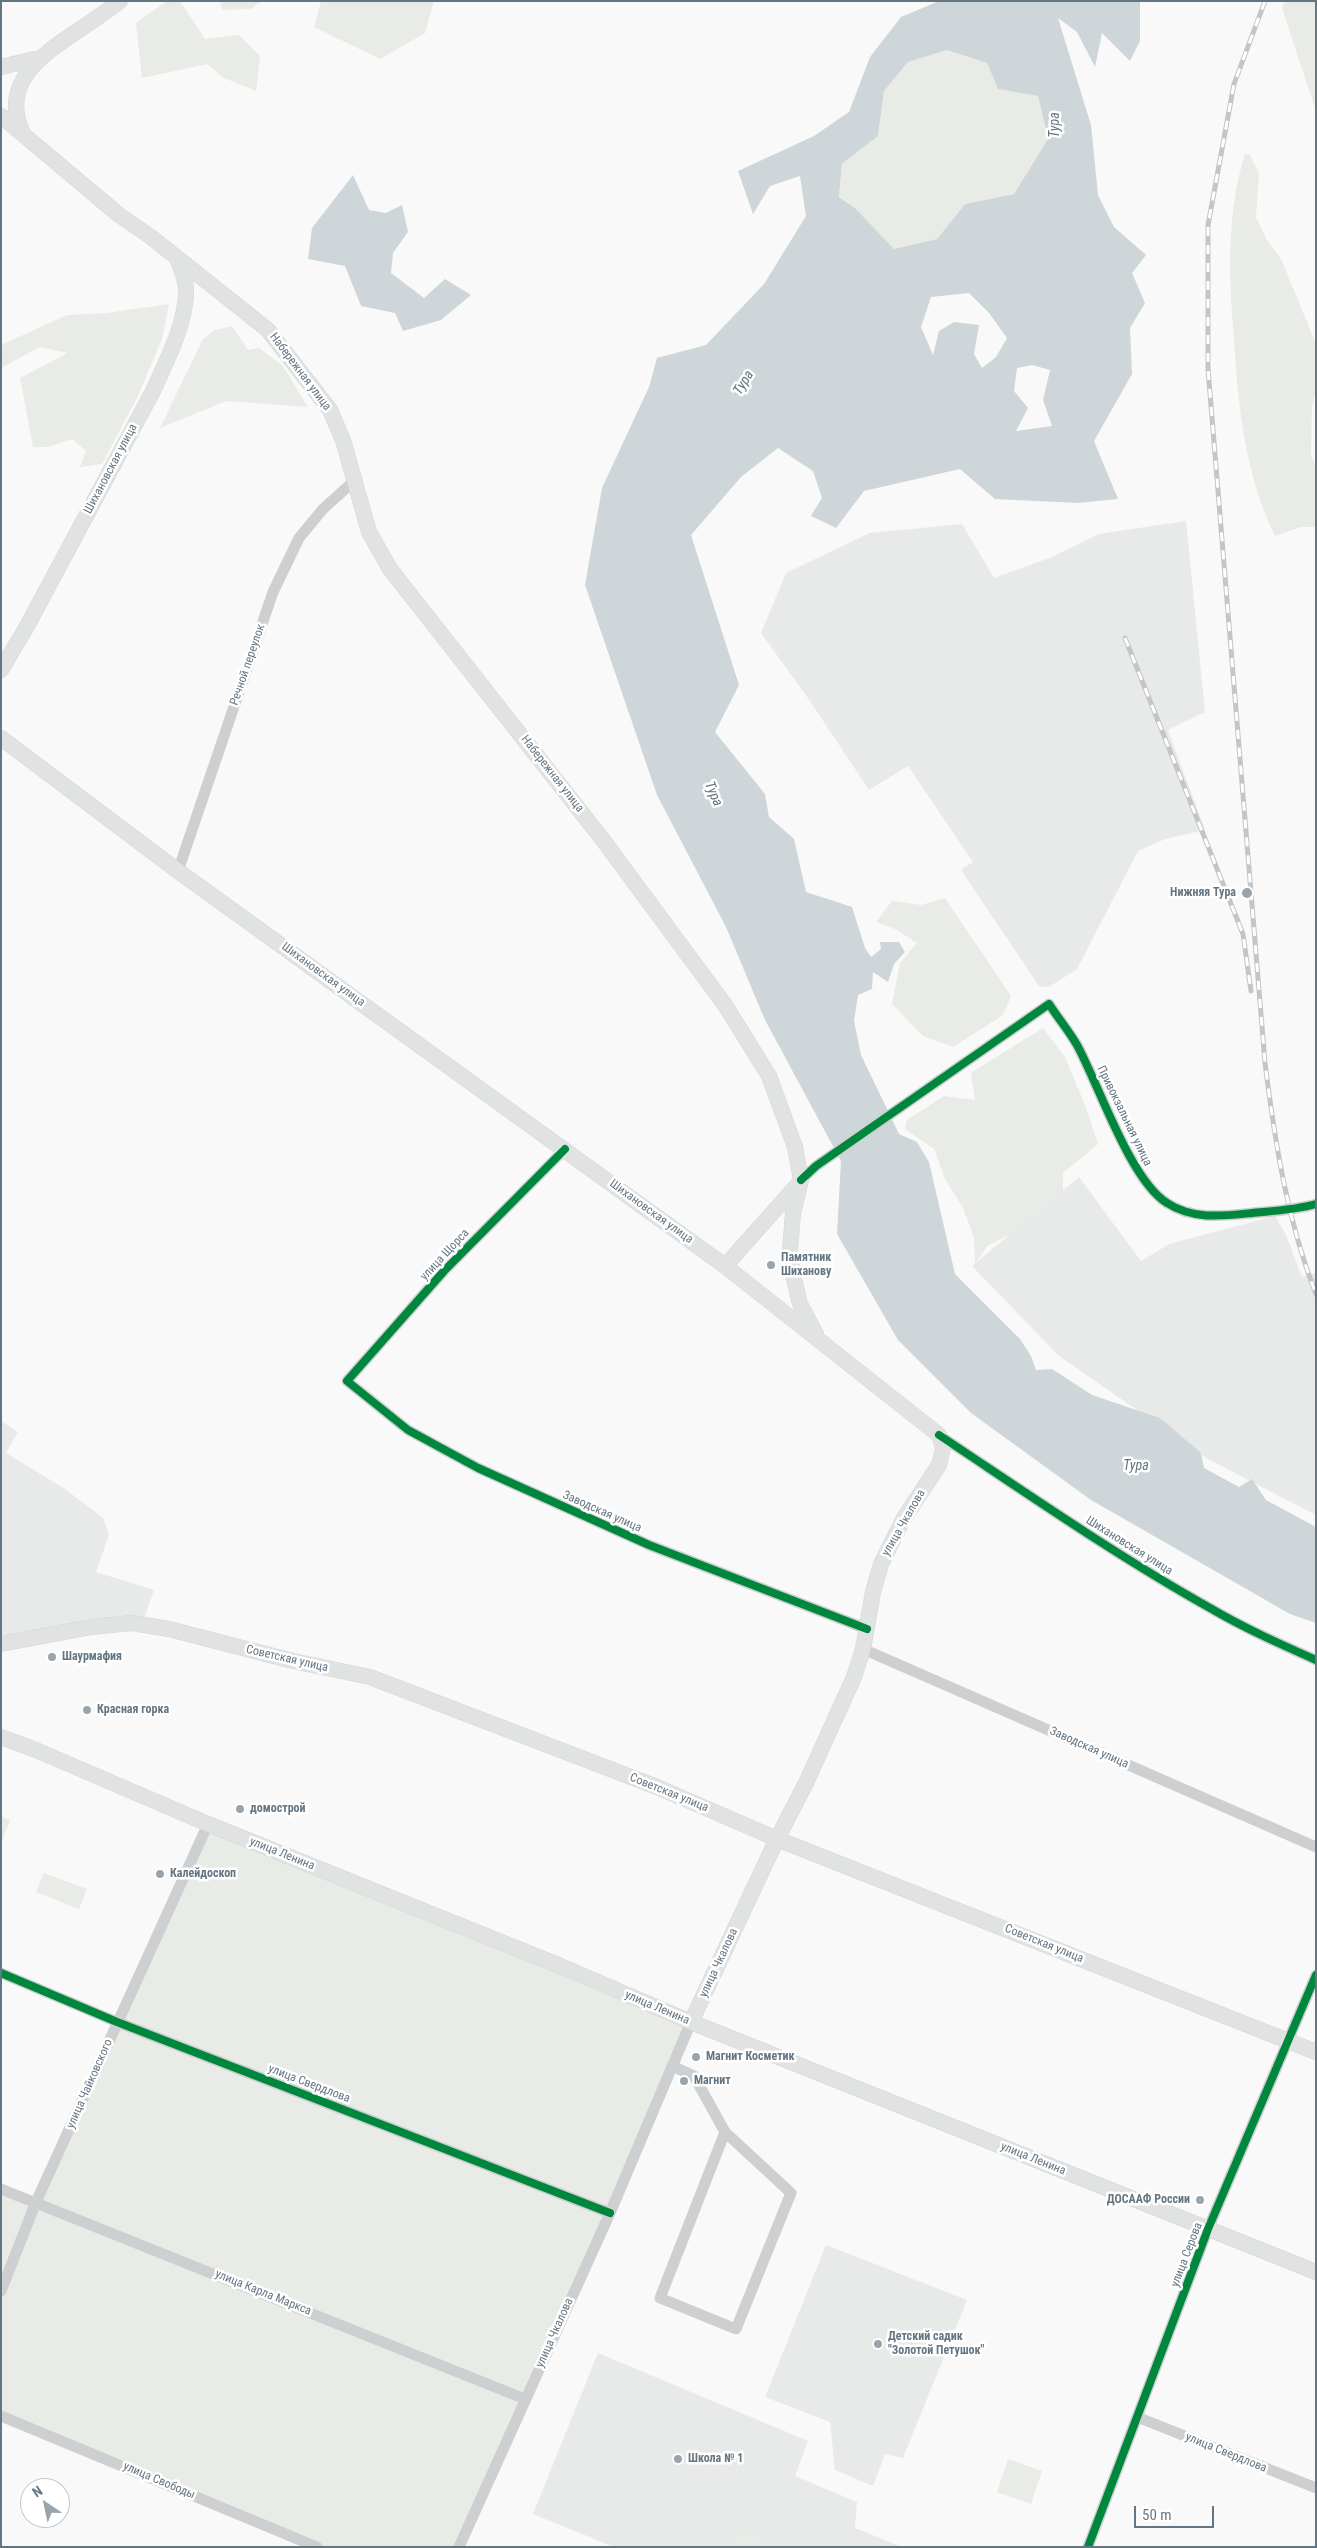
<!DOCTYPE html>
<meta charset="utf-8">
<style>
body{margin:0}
#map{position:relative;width:1317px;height:2548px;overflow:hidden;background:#f9f9f9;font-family:"Roboto Condensed",sans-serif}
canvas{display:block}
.frame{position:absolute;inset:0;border:2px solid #657683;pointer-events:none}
.north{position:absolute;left:20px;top:2478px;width:50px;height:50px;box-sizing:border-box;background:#fff;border:1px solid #c1c8cd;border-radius:50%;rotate:326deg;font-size:14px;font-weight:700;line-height:20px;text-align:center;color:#657683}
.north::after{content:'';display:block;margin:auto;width:18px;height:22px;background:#99a4ac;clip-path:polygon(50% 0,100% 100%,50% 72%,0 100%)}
.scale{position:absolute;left:1134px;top:2506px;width:80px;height:22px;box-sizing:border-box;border:2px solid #657683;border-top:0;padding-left:6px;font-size:15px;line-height:18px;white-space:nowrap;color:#657683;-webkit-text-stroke:4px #fff;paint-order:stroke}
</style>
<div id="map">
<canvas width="1317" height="2548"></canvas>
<div class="frame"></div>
<div class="north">N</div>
<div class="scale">50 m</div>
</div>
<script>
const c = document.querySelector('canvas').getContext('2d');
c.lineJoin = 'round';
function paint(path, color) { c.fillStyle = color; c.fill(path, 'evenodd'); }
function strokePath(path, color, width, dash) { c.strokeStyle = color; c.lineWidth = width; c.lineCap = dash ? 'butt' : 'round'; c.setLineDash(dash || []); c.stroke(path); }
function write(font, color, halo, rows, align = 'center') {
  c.font = font + ' "Roboto Condensed",sans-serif'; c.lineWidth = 5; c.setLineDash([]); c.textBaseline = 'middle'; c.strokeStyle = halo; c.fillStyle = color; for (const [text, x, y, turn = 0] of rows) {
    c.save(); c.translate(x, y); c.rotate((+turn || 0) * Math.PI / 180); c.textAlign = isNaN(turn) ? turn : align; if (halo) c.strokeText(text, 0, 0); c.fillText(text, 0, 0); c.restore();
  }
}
const built = new Path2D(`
 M1186,521L1205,712L1168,730L1205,830L1165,839L1138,851L1077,969L1049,987L1039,986L961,870L973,862L908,766L869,790L810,701L761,633L786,573L870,533L962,524L994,578L1052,557L1099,534Z
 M1079,1177L1141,1261L1169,1244L1275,1216L1286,1235L1302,1277L1316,1273V1515L1208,1459L1059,1356L972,1266Z
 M1,1421L18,1432L6,1453L65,1489L103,1518L109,1535L96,1572L154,1590L144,1618H107L1,1637Z
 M826,2245L967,2300L903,2458L885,2454L873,2486L835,2470L830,2422L765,2397Z
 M598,2353L808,2441L795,2476L857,2502L855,2528L902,2547H614L533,2514Z`);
const green = new Path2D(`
 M167,1H180L205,39L239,35L260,56L256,91L222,77L207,64L142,78L136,23Z
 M220,1H263L250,9L222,10Z
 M321,1H434L425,33L380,59L314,27Z
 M1285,1H1316V111L1282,8Z
 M947,50L987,63L998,89L1038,96L1048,139L1014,194L965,204L937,239L894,249L855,208L839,196L842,164L878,136L884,91L908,62Z
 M1245,154L1250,155L1259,174L1256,217L1267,240L1281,259L1316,344V388L1312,407L1311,455L1316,466V527H1301L1275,536C1245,474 1238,407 1234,339C1229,277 1226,214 1245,154Z
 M169,304L162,339L137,398L102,464L80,467L86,451L72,439L48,447H33L20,378L68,353L40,347L1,368V345L67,315L107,313Z
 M232,326L248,350L259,348L283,366L308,407L226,401L160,428L203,339L215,330Z
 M945,898L1011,996L1003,1015L953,1047L923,1036L892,1004L900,963L917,943L895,929L876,922L892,901L921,905Z
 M1043,1028L1065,1057L1085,1105L1098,1144L1063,1173V1191L1019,1230L987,1246L975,1264L974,1237L963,1208L945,1179L934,1149L905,1129L907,1120L944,1096L975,1100L971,1073Z
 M1,1817L10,1820L2,1841H1Z
 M208,1824L691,2022L459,2547H317L1,2416V2189L36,2202Z
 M44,1873L87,1889L79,1909L36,1892Z
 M1008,2459L1042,2471L1031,2504L997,2492Z
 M741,2529L777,2543L776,2547H734Z
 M783,2536L810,2547H779Z`);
const water = new Path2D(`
 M939,1H1140V41L1130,61L1102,33L1095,67L1077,32L1058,18L1091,125L1098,195L1114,227L1146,255L1132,273L1145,303L1130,328L1132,374L1094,441L1118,499L1078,503L995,499L960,469L864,491L836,528L811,516L822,498L813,471L778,448L741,477L691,535L739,685L715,732L765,794L769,817L794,839L806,892L852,907L865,948L871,957L881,949L880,942H899L905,952L894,964L888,982L873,972L872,989L858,995L854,1021L861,1055L899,1134L917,1142L929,1162L955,1274L1020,1339L1031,1356L1036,1370L1052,1369L1092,1395L1160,1418L1201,1453L1204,1468L1239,1487L1252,1479L1266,1500L1316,1527V1623L1290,1614L1091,1500L971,1413L898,1340L837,1234L841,1161L765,1020L726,927L657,795L585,585L602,488L649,387L657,358L706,345L764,284L806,216L800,176L770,186L753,214L738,171L814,136L849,112L870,57L901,17ZM947,50L987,63L998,89L1038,96L1048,139L1014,194L965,204L937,239L894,249L855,208L839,197L842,164L878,136L884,91L908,62ZM969,293L989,313L1007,338L996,357L982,368L974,354L979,325L954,322L939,331L933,355L921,327L931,297ZM1032,365L1050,370L1043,400L1052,426L1016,431L1028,408L1014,391L1017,368Z
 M353,175L369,210L386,213L402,205L408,232L393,253L391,273L424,298L445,279L471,295L441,320L403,331L395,313L361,306L345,266L308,259L312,228Z`);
const minor = new Path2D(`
 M178,871L273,592L299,538L323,509L354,481
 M565,1149L444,1271L347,1381L408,1430L478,1468L649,1545L867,1629
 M801,1180L816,1166L1049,1004C1058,1018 1069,1031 1077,1045C1099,1085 1130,1180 1167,1203C1193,1220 1223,1216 1252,1213C1273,1211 1295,1210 1316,1204
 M939,1435C1028,1494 1117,1556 1210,1608C1244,1628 1280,1644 1316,1660
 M863,1649L1316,1847
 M1,1973L117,2022L610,2213
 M672,2066L694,2076L725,2132L660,2298L736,2329L791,2193L725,2132
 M1,2189L525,2399
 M1,2291L36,2202L208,1824
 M1,2416L317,2547
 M1137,2417L1316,2488
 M459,2547L610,2213L691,2022
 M1088,2547L1208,2229L1316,1975`);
const major = new Path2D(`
 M1,67L35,59
 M1,116L119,215L151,237L268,330L330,410L343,440L369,532L390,569L603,840L725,1005L769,1076L795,1147L801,1180L793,1213L790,1251L794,1279L800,1304L816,1334
 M22,131C0,83 43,54 76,32C91,22 106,12 120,1
 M1,670L26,628L153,391C167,360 187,322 186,288C185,278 181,268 177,258
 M1,738L178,871L725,1266L939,1435L943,1448L939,1465L904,1518L881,1564L873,1592L863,1649L854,1677L806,1783L777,1839L691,2022
 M725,1266L799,1183
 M1,1644L91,1627L132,1623L169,1629L293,1661L370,1677L657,1787L777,1839L1316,2052
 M1,1737L36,1750L208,1824L563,1967L691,2022L1316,2272`);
const rail = new Path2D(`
 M1265,1L1234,84L1208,225V369L1265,1063C1275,1142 1287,1220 1316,1294
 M1125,638L1243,934L1251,991`);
const cycleway = new Path2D(`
 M565,1149L444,1271L347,1381L408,1430L478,1468L649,1545L867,1629
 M801,1180L816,1166L1049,1004C1058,1018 1069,1031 1077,1045C1099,1085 1130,1180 1167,1203C1193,1220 1223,1216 1252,1213C1273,1211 1295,1210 1316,1204
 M939,1435C1028,1494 1117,1556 1210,1608C1244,1628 1280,1644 1316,1660
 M1,1973L117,2022L610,2213
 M1088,2547L1208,2229L1316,1975`);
const markers = [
 [1247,893,6,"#99a4ac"],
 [771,1265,5,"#99a4ac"],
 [52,1657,5,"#99a4ac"],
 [87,1710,5,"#99a4ac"],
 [240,1809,5,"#99a4ac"],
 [160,1874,5,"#99a4ac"],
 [696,2057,5,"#99a4ac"],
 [684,2081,5,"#99a4ac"],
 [1200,2200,5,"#99a4ac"],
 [878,2344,5,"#99a4ac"],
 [678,2459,5,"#99a4ac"]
];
const streetNames = [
 ["Набережная улица",300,372,53],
 ["Шихановская улица",111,469,-62],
 ["Речной переулок",248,665,-71],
 ["Набережная улица",552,774,52],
 ["Шихановская улица",323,975,36],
 ["Привокзальная улица",1124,1116,64],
 ["Шихановская улица",651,1212,36],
 ["улица Щорса",445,1255,-47],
 ["Заводская улица",602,1512,24],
 ["улица Чкалова",904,1523,-60],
 ["Шихановская улица",1129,1546,32],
 ["Советская улица",287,1659,13],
 ["Заводская улица",1089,1748,24],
 ["Советская улица",669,1793,22],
 ["улица Ленина",282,1854,22],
 ["Советская улица",1044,1944,22],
 ["улица Чкалова",719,1963,-65],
 ["улица Ленина",657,2008,23],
 ["улица Чайковского",90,2084,-66],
 ["улица Свердлова",309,2084,21],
 ["улица Ленина",1033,2159,22],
 ["улица Серова",1187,2255,-69],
 ["улица Карла Маркса",263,2293,22],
 ["улица Чкалова",555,2333,-66],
 ["улица Свердлова",1226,2453,22],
 ["улица Свободы",159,2481,23]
];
const poiNames = [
 ["Нижняя Тура",1236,893,"right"],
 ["Памятник",781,1258],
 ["Шиханову",781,1272],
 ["Шаурмафия",62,1657],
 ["Красная горка",97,1710],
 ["домострой",250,1809],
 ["Калейдоскоп",170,1874],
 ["Магнит Косметик",706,2057],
 ["Магнит",694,2081],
 ["ДОСААФ России",1190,2200,"right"],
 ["Детский садик",888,2337],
 ["\"Золотой Петушок\"",888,2351],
 ["Школа № 1",688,2459]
];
const waterNames = [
 ["Тура",1055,125,-90],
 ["Тура",744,383,-58],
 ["Тура",713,794,67],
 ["Тура",1136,1466]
];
paint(built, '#e8e9e9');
paint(green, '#e8ebe6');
paint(water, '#ced6d9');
strokePath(major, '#d5d6d7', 16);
strokePath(minor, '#cecfd0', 11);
strokePath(major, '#e1e2e2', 15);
strokePath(rail, '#c3c5c6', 5);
strokePath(rail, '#fff', 3, [9]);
strokePath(cycleway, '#00873e', 8);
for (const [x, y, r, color] of markers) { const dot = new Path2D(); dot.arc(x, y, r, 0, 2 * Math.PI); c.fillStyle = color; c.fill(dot); strokePath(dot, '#fff', 2); }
write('12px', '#657683', '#fff', streetNames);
write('bold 12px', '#657683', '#fff', poiNames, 'left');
write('italic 14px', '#60757c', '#fff', waterNames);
</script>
